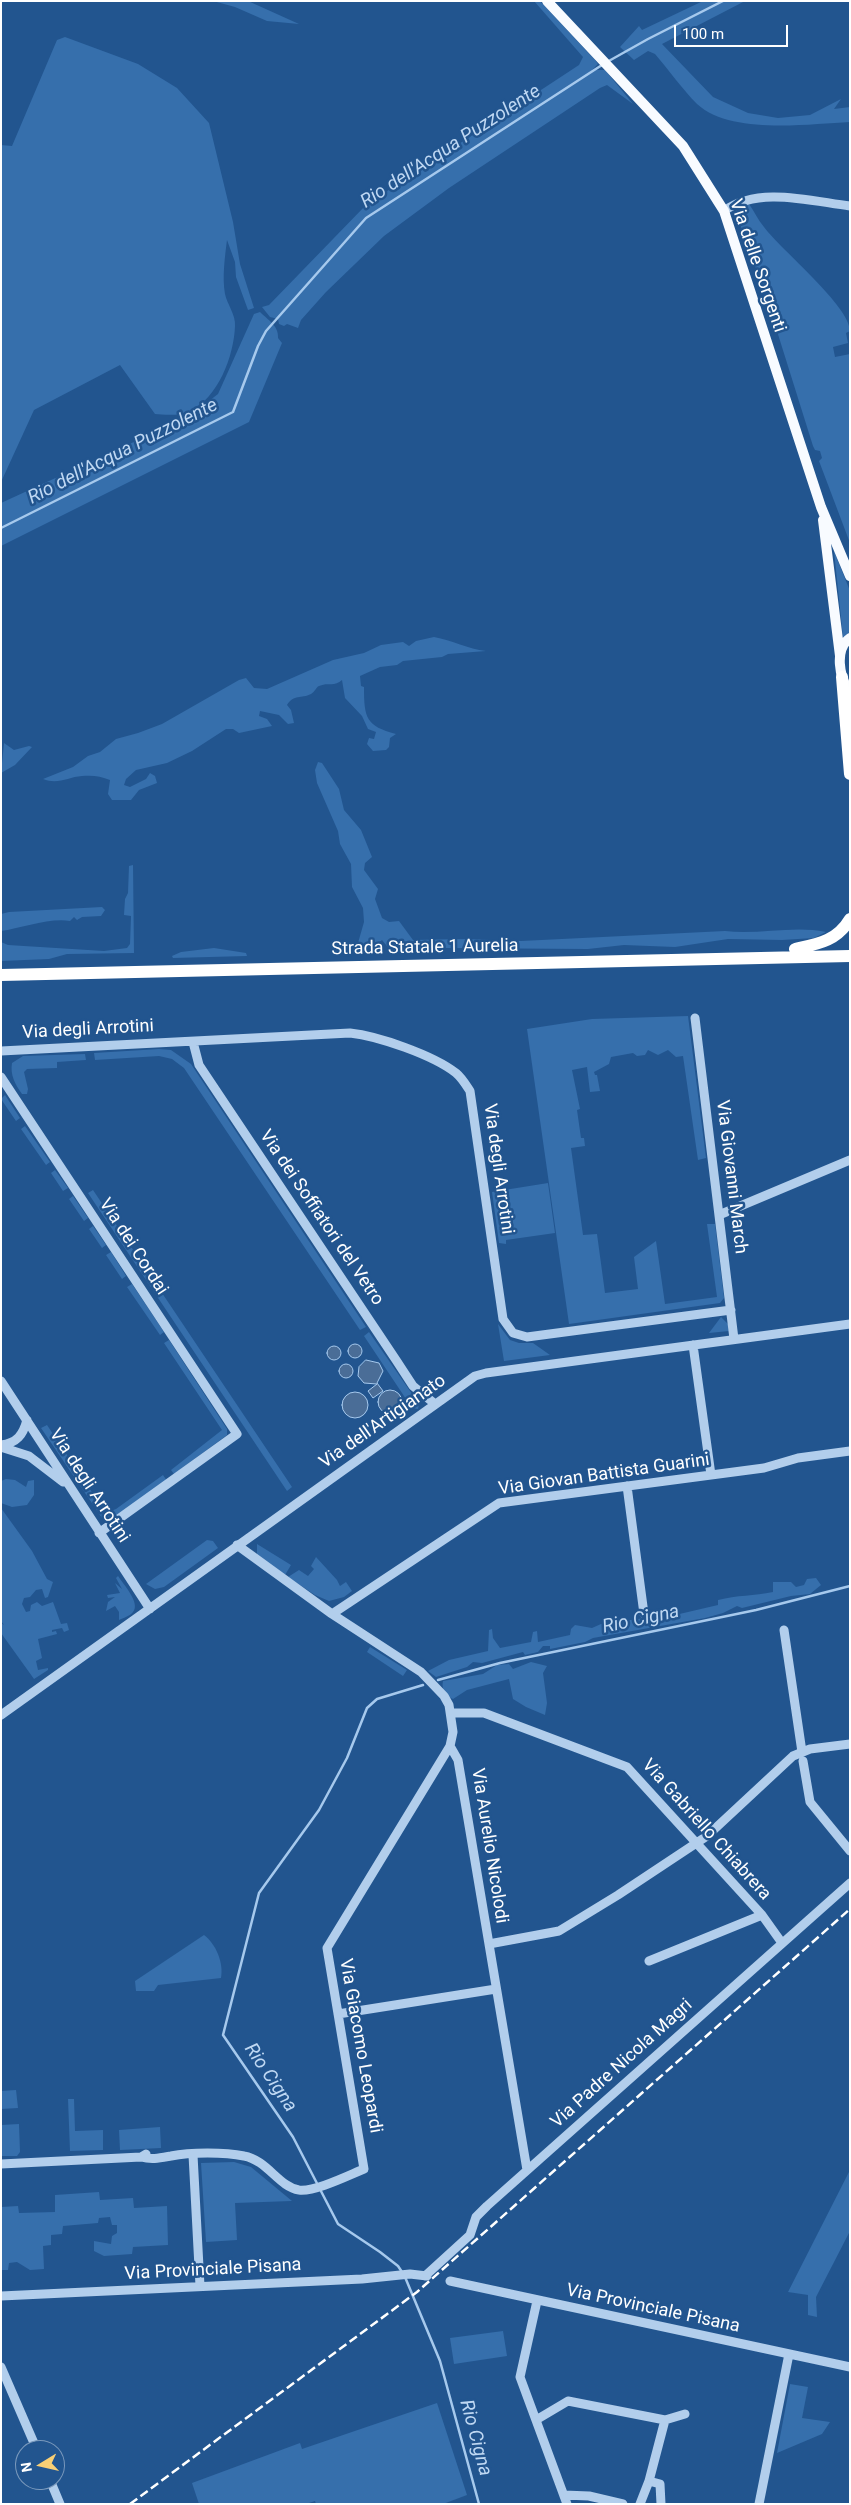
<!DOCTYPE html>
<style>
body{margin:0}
#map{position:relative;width:851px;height:2505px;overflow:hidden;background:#22558f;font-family:Roboto,sans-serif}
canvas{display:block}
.frame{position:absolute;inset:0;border:2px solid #fff;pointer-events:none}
.north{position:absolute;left:15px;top:2440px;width:50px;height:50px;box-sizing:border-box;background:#22558f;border:1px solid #7a99bc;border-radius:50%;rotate:261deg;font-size:14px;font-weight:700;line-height:20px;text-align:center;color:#fff}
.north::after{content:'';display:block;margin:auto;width:18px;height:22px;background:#f8cf75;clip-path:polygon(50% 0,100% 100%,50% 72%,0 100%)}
.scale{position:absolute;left:674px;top:25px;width:114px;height:22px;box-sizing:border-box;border:2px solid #fff;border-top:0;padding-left:6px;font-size:15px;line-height:18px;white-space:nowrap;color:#fff;-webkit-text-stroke:4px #22558f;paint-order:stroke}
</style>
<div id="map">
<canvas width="851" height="2505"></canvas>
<div class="frame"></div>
<div class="north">N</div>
<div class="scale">100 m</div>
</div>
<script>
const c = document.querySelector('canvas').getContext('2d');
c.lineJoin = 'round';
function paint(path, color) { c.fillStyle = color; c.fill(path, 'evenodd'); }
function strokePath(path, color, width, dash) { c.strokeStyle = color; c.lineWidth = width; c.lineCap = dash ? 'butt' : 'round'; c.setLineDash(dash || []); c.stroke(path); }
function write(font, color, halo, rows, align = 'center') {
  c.font = font + ' Roboto,sans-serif'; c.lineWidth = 5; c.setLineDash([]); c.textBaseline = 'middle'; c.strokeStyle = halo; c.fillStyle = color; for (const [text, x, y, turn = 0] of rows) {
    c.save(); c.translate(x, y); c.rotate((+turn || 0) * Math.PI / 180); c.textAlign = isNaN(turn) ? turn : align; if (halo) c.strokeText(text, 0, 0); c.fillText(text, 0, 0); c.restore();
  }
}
const green = new Path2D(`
 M213,1H248L299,24L267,21L235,7Z
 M534,1H540L595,60L598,64L592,70H605L633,104L607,85L600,88L449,188L384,236L326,292L301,320L298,328L287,324L284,326L279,324L278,319L270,317L262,307L269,305L366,205L579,65L583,57Z
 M703,1H745L662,44L713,97L748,113L778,118L810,115L841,99L834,109L850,107V122C807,124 731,135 697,104C682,89 669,70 655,54L648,51L634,60L620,47L639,26L642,30Z
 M65,37L138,64L177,88L209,123L233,222L240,264L254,308L248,310L236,277L235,262L227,240C225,256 222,277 225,294C227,304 236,315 235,326C234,356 218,398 190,411C181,416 165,415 155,414L120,365L34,410L1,482V145L12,146L57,40Z
 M749,204C754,211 758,220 764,227C781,250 850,306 850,331L846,333L848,343L833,347L835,357L850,354V543L819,461L822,458L820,451L815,450L813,446L766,296L736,213V208Z
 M260,312C268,320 279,326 278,338L282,343L249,422L1,546V503L149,435L196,411L218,394L254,314Z
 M834,551L850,591V632L843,637Z
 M434,637C452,640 468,649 486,651L448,654L442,657L403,661L397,665L380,667L360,676L361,686L364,687C364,718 366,726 396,734L390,738L389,747L386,750L373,751L367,744L369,738L374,739L376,732L368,729L362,716L345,698L342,680C335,687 328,682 319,686C316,687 315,692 311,694C301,699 294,694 287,705L291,710L294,723L288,724L279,715L260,711L259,716L267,719L272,726L239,733L233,729H226L192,751L167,763L136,770L126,779L124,785L130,787L146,779L150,773L155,776L157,783L139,790L131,800H112L108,794L110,780C101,776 92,775 82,776C68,777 58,785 43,779L73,767L88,756L100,752L116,739L138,733L162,724L239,680L246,678L254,688L267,689L333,660L364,653L381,645L403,642L409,646L416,641Z
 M4,743L14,750L29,746L32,747L15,765L1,773Z
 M318,762L322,763L339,789L344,810L361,830L372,857L365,863L364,870L378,889L375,899L382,918L389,922L399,921L413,940L465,939L521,941L725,931C759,935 794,925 826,932L814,938L782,940L728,939L675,947L624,945L588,949L446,948L418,952L391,951L382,940C367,952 360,952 340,950L338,947L358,943L364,922L363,908L352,887L351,864L340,844L338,831L317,783L315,770Z
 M133,865L134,953L67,954L49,959L1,961V942L8,945L104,951L127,948L130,944L131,916L124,915L125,899L128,893L129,866Z
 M102,907L105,910L101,916L82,917L77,920L74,917L70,921C52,917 21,928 1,931V914L9,912Z
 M214,948L246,953L247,956L173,958L172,956L181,952Z
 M688,1016L706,1158L698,1160L683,1056L676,1057L668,1050L658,1055L648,1050L645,1055L637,1056L633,1053L611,1057L609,1064L594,1072L595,1075H597L600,1091L590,1092L587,1067L572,1070L580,1109L577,1110L581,1138H584L585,1146L571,1148L583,1235L597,1234L605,1293L638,1289L634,1257L656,1241L665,1304L717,1297L707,1224H715L724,1298L720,1303L569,1324L527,1029L592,1019Z
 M159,1049L171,1050L191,1064L366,1327L360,1330L184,1068L172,1059L159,1056L95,1060L94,1053Z
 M85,1054L86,1060L57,1062V1068L27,1069L24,1072L28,1089L27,1094H22C15,1084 10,1075 12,1063L23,1056Z
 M5,1095L20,1118L16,1121L1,1099Z
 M25,1126L50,1162L46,1165L21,1129Z
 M55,1170L68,1188L63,1191L51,1173Z
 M548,1183L555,1233L506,1240V1244L499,1243L492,1192Z
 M93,1190L292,1487L287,1491L88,1193Z
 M73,1196L88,1218L84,1221L69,1199Z
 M93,1226L106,1245L102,1248L89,1229Z
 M111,1252L126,1276L122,1279L106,1255Z
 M132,1284L164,1332L160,1335L127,1287Z
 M721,1317L728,1324L729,1331L709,1333Z
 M498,1324L510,1340L519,1343H533L550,1355L504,1361Z
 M369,1332L419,1404L418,1409L412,1408L364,1336Z
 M169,1340L227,1429V1435L174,1474L171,1470L222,1430L164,1343Z
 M47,1425L106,1513L116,1509L163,1475L167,1481L113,1518H102L41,1428Z
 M6,1479L15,1480L26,1487L28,1481L34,1480V1495L27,1505L12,1507L1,1503V1481Z
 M1,1508L32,1551L47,1579L53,1582L48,1597L45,1598L42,1589L36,1590L30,1597L24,1598L22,1604L26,1612L30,1611L31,1605L37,1602L42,1606L53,1602L61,1624L67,1623L69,1630L64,1632L62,1628L52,1630V1632L56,1631L57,1634L38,1639L42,1658L36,1661L38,1670L48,1668V1670L34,1679L1,1633V1623L4,1625L1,1621Z
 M207,1540L213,1541L218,1548L164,1587L155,1589L146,1584Z
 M257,1544L291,1565L285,1575L257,1555Z
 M316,1557L337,1580L340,1586L346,1582L352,1591L344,1597L329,1601L315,1595L288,1577L299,1570L308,1576L314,1569L311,1566Z
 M118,1576C123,1584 141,1603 133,1612C130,1616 123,1618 119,1620V1612L115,1606L106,1611L108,1602L115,1597L108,1598L107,1595L120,1593L115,1583L122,1589L116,1578Z
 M816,1578L821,1585L810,1594L791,1596L742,1608L737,1606L723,1613L705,1618L593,1638L585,1642L550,1649V1646H543L538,1652L525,1655L523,1652L482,1663L473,1662L467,1667L436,1677L428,1671L449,1660L488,1651L489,1630L492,1629L493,1638L500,1648L531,1642L533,1632L537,1631L538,1642L570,1635L571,1629L575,1625L592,1628L601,1624L645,1618L647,1621L650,1619V1616H656L658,1619L718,1605V1600C737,1595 754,1596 773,1592V1582H791L796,1587L804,1585L807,1579Z
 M370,1647L407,1670L403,1676L367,1652Z
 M531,1662L547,1666L543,1673L547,1703L545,1715L526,1707L513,1699L509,1679L467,1690L453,1699C446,1696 441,1689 443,1681L483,1674L497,1665L509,1664L513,1669Z
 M204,1935C216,1944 224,1963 221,1978L158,1985L154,1991H136L135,1981Z
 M16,2090L18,2108L1,2109V2091Z
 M68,2099H74L75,2131L103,2130V2150L70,2151Z
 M19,2124L20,2152L17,2156H1V2125Z
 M160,2127L161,2148L120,2150L119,2130Z
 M234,2162L251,2167L292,2201L235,2203L237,2240L206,2242L201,2163Z
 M850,2170V2231L816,2297L817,2317L808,2315V2295L788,2292Z
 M99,2192L100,2200L133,2198L134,2208L167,2206L168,2245L133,2247L132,2254L104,2256L94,2251V2241L111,2244L112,2236L117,2233V2225H112L110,2217L99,2218L98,2223L63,2226L62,2234L51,2235V2245L43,2246L44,2269L30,2270L17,2262L9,2263L8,2270H1V2207L18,2206L19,2213L55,2212V2195Z
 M503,2331L507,2356L454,2364L450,2338Z
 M790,2384L808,2387L802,2418L830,2422L822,2434L777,2453Z
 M437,2403L467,2495L443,2504H316L315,2501L306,2504H199L192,2483L300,2443L302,2449Z`);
const water = new Path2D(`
 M348 1351a7 7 0 1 1 14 0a7 7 0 1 1-14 0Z
 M327 1353a7 7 0 1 1 14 0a7 7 0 1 1-14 0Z
 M366,1360L379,1363L383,1371L377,1383L383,1391L373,1398L368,1391L377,1384L364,1383L358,1376L359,1367Z
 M339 1371a7 7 0 1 1 14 0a7 7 0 1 1-14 0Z
 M378 1402a12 12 0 1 1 24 0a12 12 0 1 1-24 0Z
 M342 1405a13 13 0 1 1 26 0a13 13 0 1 1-26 0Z`);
const stream = new Path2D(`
 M607,62L648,39L723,1
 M1,528L233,412L258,346L266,331L366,218L602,65
 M438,1680L500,1663L756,1610L850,1586
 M402,2272L398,2266L380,2252L338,2224L293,2137L223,2035L259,1893L319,1810L347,1758L367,1708L377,1699L423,1685
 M405,2277L440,2361L479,2504`);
const minor = new Path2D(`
 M724,211C758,186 810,201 850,206
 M695,1018L734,1339
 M193,1042L199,1065L396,1360L413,1386L435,1404
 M1,1051L350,1033C378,1036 433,1055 456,1073C462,1078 466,1085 470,1091L503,1319L513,1333L527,1337L731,1310
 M1,1077L237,1434L99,1533
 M719,1215L850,1160
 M693,1345L711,1475
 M1,1381L150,1609
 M1,1445C17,1443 23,1435 27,1420
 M1,1447L29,1456L63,1482
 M627,1486L644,1614
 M332,1614L499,1503L764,1468L798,1458L850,1451
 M784,1630L802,1752
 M451,1713H484L627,1767L762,1915L782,1943
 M1,1715L475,1376L486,1373L850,1324
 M450,1746L458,1760L527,2170
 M803,1761L810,1802L850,1851
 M489,1944L559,1931L618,1895L707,1836L793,1756L810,1749L850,1744
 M649,1961L762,1915
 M338,2014L496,1989
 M193,2155L200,2286
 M141,2157C152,2160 160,2158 171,2156C190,2152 225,2152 244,2156C267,2160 279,2187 299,2190C315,2192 349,2175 364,2169L327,1948L450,1746L453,1732L449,1705L444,1696L421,1672L332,1614L237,1545
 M1,2164L141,2157L146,2154
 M425,2276L470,2235L476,2217L487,2206L850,1883
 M450,2281L850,2367
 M1,2296L362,2279L410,2274L427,2276
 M537,2301L520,2377L567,2504
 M1,2367L37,2450
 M536,2420L568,2401L665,2420L685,2414
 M50,2480L60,2504
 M649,2481L660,2484L661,2504
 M564,2495L589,2496L623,2504
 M640,2504L649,2481L665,2420
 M759,2504L789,2354`);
const major = new Path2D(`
 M547,1L683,146L724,211L821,507L850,576
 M823,520L840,656
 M850,638C834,649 839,678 850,692`);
const highway = new Path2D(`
 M842,677L850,774
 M795,949C818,944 837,941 850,919
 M1,975L850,956`);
const rail = new Path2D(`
 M130,2504L417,2292L850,1909`);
const streetNames = [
 ["Via delle Sorgenti",757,266,71],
 ["Strada Statale 1 Aurelia",425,948,-1],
 ["Via degli Arrotini",88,1030,-3],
 ["Via degli Arrotini",498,1169,82],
 ["Via Giovanni March",731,1177,83],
 ["Via dei Soffiatori del Vetro",321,1218,56],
 ["Via dei Cordai",133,1247,57],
 ["Via dell'Artigianato",383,1422,-35],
 ["Via Giovan Battista Guarini",604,1475,-8],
 ["Via degli Arrotini",89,1486,57],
 ["Via Gabriello Chiabrera",706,1830,48],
 ["Via Aurelio Nicolodi",489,1846,81],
 ["Via Giacomo Leopardi",360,2046,80],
 ["Via Padre Nicola Magri",622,2064,-42],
 ["Via Provinciale Pisana",213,2270,-3],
 ["Via Provinciale Pisana",653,2309,12]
];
const waterNames = [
 ["Rio dell'Acqua Puzzolente",451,147,-33],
 ["Rio dell'Acqua Puzzolente",123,452,-27],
 ["Rio Cigna",641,1620,-12],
 ["Rio Cigna",270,2078,56],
 ["Rio Cigna",475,2438,75]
];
paint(green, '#366fac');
paint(water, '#4a6d97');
strokePath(water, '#a6c9ed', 1);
strokePath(stream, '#a6c9ed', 2.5);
strokePath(minor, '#b2ceec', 9);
strokePath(major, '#f8fbff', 10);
strokePath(highway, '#fff', 12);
strokePath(rail, '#fff', 2.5, [9, 4]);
write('18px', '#fff', '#22558f', streetNames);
write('italic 19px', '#bfd8f3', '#22558f', waterNames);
</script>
